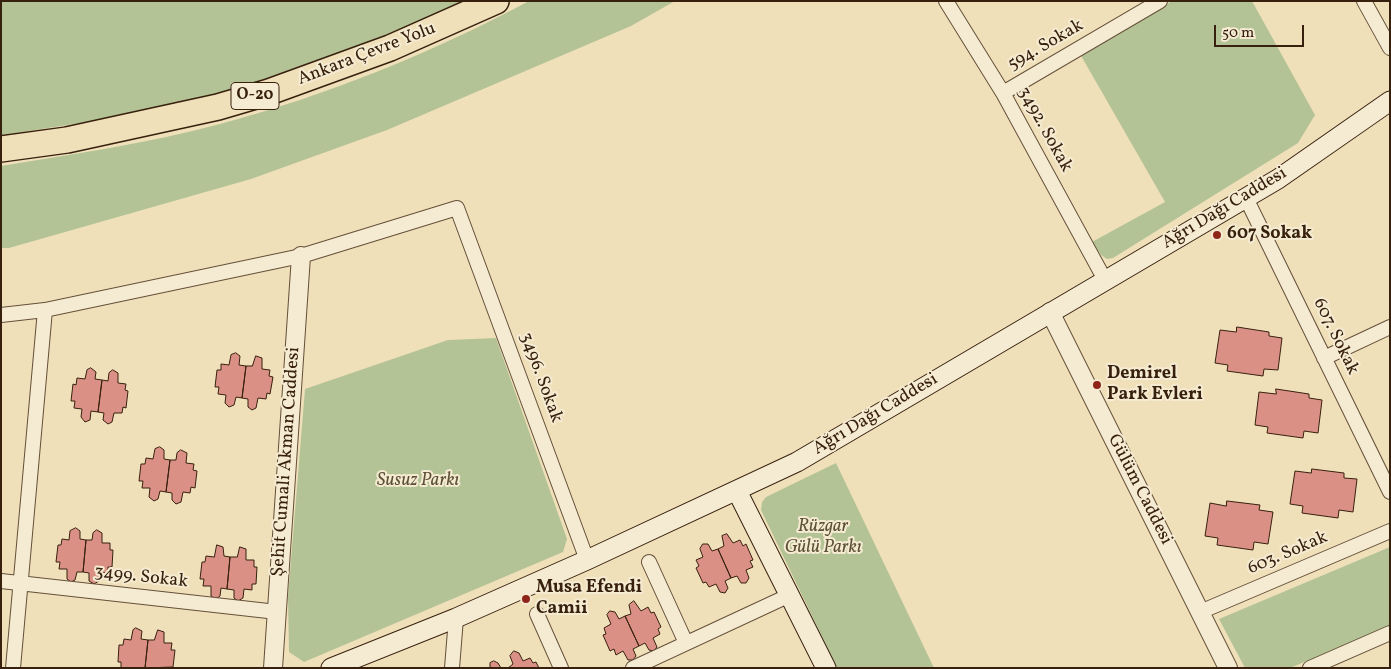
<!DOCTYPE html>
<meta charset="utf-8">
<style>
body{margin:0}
#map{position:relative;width:1391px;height:669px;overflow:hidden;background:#f0e0ba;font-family:Vollkorn,serif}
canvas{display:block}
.frame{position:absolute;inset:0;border:2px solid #37200e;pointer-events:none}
.scale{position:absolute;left:1214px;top:25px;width:90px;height:22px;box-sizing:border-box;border:2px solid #37200e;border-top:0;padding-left:6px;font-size:15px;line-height:18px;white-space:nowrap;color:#37200e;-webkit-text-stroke:4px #f5ebd2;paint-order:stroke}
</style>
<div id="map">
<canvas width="1391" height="669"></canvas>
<div class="frame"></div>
<div class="scale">50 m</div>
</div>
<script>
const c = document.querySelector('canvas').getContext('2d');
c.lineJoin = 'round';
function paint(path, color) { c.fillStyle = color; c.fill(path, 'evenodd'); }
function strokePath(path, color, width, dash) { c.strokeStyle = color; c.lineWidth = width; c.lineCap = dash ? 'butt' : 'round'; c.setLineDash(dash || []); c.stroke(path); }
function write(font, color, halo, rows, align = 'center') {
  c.font = font + ' Vollkorn,serif'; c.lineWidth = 4; c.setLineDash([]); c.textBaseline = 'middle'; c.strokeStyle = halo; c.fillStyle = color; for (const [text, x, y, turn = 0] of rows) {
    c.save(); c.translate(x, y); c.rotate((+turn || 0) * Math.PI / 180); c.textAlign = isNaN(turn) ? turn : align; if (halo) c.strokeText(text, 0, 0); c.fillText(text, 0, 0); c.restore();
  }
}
const green = new Path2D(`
 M1,1H465C397,31 330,59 260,81C176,108 88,123 1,135Z
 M529,1H675L631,26L387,130L251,179L9,248H1V166C74,154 149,143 220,124C325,96 434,52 529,1Z
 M1172,1H1252L1315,115L1298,143L1113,258L1107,259L1101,255L1092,242L1165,202L1080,54Z
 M496,338L567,539L563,552L304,662L289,652L288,597L305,389L448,340Z
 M836,463L934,668H837L761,510L762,502L766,497Z
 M1390,547V626L1290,668H1245L1219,619Z`);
const building = new Path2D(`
 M1237,327L1269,332V336L1282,338L1278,370L1264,369L1263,376L1227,371L1228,365L1215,363L1220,330L1236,332Z
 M236,353L240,356L239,365L246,366L242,398L236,397L234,405L229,407L225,403L226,395L218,394L219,387H215L217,370H221V364L229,365L231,355Z
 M256,356L262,358V369L270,370L269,376L273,377L270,394L267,393L266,399L258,398L256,408L252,410L248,407V399L242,398L246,366H252Z
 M91,368L96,372L95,379L102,380L98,412L91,411L90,420L85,422L81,417L82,409L74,408L75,401H71L73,384L76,385L77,378L85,379L87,370Z
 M113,370L118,373V383L126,384L125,390L128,391L126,408L123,407L122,413H114L112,422L108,424L103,420L104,413L98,412L102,380L108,381L109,373Z
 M1276,389L1309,394V398L1322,400L1318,433L1304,431L1303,438L1267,433L1268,427L1255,425L1259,392L1276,394Z
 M160,447L164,450V459L170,460L166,492L160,491L158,499L154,501L149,497L150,488H142L143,481H139L141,464H145L146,458L153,459L155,449Z
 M181,450L187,453L186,463L194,464L193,470L197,471L195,488L191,487L190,493L183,492L181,502L176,504L172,500V493L166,492L170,460H176L177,453Z
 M1312,469L1344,473V478L1357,479L1353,512L1339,510L1338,518L1302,513L1303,506L1290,504L1295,471L1311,473Z
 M1227,501L1260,505L1259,510L1273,512L1268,544L1254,542L1253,550L1217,545L1218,538L1205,536L1210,503L1226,506Z
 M76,528L80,531V539L86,540L83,572H77L75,580L71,582L67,579V569H59L60,562H56L58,545H61L62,539L69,540L70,531Z
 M97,530L102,533V543H110V550H113L112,567H108V573L99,572V581L94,584L89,581V573L83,572L86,540H92L93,533Z
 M727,534L733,543L740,540L743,546L746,544L753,560L750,561L753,567L746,570L749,578L746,583H741L737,576L731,578L718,549L724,546L722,536Z
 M703,544H708L712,551L718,549L731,578L725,581L728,588L725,593L720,592L716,584L709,587L706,582L703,583L696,568L699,566L696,560L703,557L700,549Z
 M217,545L223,547L224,556L230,557L227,589L221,588L220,596L216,599L211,596V586H203L204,579H200L202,562H205L206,556L214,557Z
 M240,547L246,549V560H254V567H257L256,584H252V590L244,589L243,598L238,601L234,598V590L227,589L230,557H237Z
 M634,601L641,611L648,607L651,613L654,612L661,627L658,629L660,634L653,638L657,647L654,651L649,650L645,643L639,646L625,616L631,614L629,605Z
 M610,611L615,612L619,619L625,616L639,646L633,649L636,656L633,660H628L623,651L616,655L614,649L610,651L603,635L606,634L604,628L611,624L607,615Z
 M136,628L142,631L141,639L148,640L145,668H121V662H118L119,645H123L124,639L131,640L133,630Z
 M158,630L164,632V643H172L171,650H175L173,667L145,668L148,640H154Z
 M514,651L519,653L523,661L530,658L533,663L536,662L539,668H508L513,664L510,656Z
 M494,661L498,663L501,668H490V663Z`);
const minor = new Path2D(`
 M946,1L1003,93L1105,280
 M1364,1L1390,48
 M1003,93L1160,1
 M1246,198L1390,492
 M1,315L45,310L301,256L457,208L587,560
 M1324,358L1390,327
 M649,562L686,643
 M1,581L277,612
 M1200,612L1390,531
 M537,614L561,668
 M13,668L45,310
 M452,668L456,618
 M633,668L790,595
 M1310,668L1390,633`);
const tertiary = new Path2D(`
 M1050,312L1228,668
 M273,668L301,256`);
const secondary = new Path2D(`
 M737,491L826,668
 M331,668L456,618L587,560L797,462L1278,179L1390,101`);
const motorway = new Path2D(`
 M1,149L67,140L218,107L269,92L390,48L496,1`);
const markers = [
 [1217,235,5,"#8f2418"],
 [1097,385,5,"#8f2418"],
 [526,599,5,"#8f2418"]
];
const shields = [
 [255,96,48]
];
const shieldNames = [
 ["O-20",255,96]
];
const streetNames = [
 ["594. Sokak",1046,46,-30],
 ["Ankara Çevre Yolu",367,55,-21],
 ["3492. Sokak",1044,130,61],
 ["Ağrı Dağı Caddesi",1225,209,-31],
 ["607. Sokak",1335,337,64],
 ["3496. Sokak",540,378,70],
 ["Ağrı Dağı Caddesi",876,415,-31],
 ["Şehit Cumali Akman Caddesi",287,462,-86],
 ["Gülüm Caddesi",1139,490,63],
 ["603. Sokak",1288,554,-23],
 ["3499. Sokak",141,578,6]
];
const poiNames = [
 ["607 Sokak",1227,235],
 ["Demirel",1107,375],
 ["Park Evleri",1107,396],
 ["Musa Efendi",536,589],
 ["Camii",536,610]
];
const parkNames = [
 ["Susuz Parkı",418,482],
 ["Rüzgar",823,528],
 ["Gülü Parkı",823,549]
];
paint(green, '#b4c395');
paint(building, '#db9086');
strokePath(building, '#37200e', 1);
strokePath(minor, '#655039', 16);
strokePath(tertiary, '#655039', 20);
strokePath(secondary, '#37200e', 21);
strokePath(motorway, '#37200e', 28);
strokePath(minor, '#f5ebd2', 14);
strokePath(tertiary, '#f5ebd2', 18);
strokePath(secondary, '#f5ebd2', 19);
strokePath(motorway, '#f0e0ba', 25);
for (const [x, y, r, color] of markers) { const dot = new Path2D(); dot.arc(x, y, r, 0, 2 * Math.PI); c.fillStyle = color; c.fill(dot); strokePath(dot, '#f5ebd2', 2); }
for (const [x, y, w] of shields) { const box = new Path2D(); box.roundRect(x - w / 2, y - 13.5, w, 27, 4); c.fillStyle = '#f5ebd2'; c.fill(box); strokePath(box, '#37200e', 1); }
write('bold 16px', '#37200e', null, shieldNames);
write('18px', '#37200e', '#f5ebd2', streetNames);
write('bold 18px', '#37200e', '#f5ebd2', poiNames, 'left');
write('italic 18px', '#5c5136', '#f5ebd2', parkNames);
</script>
